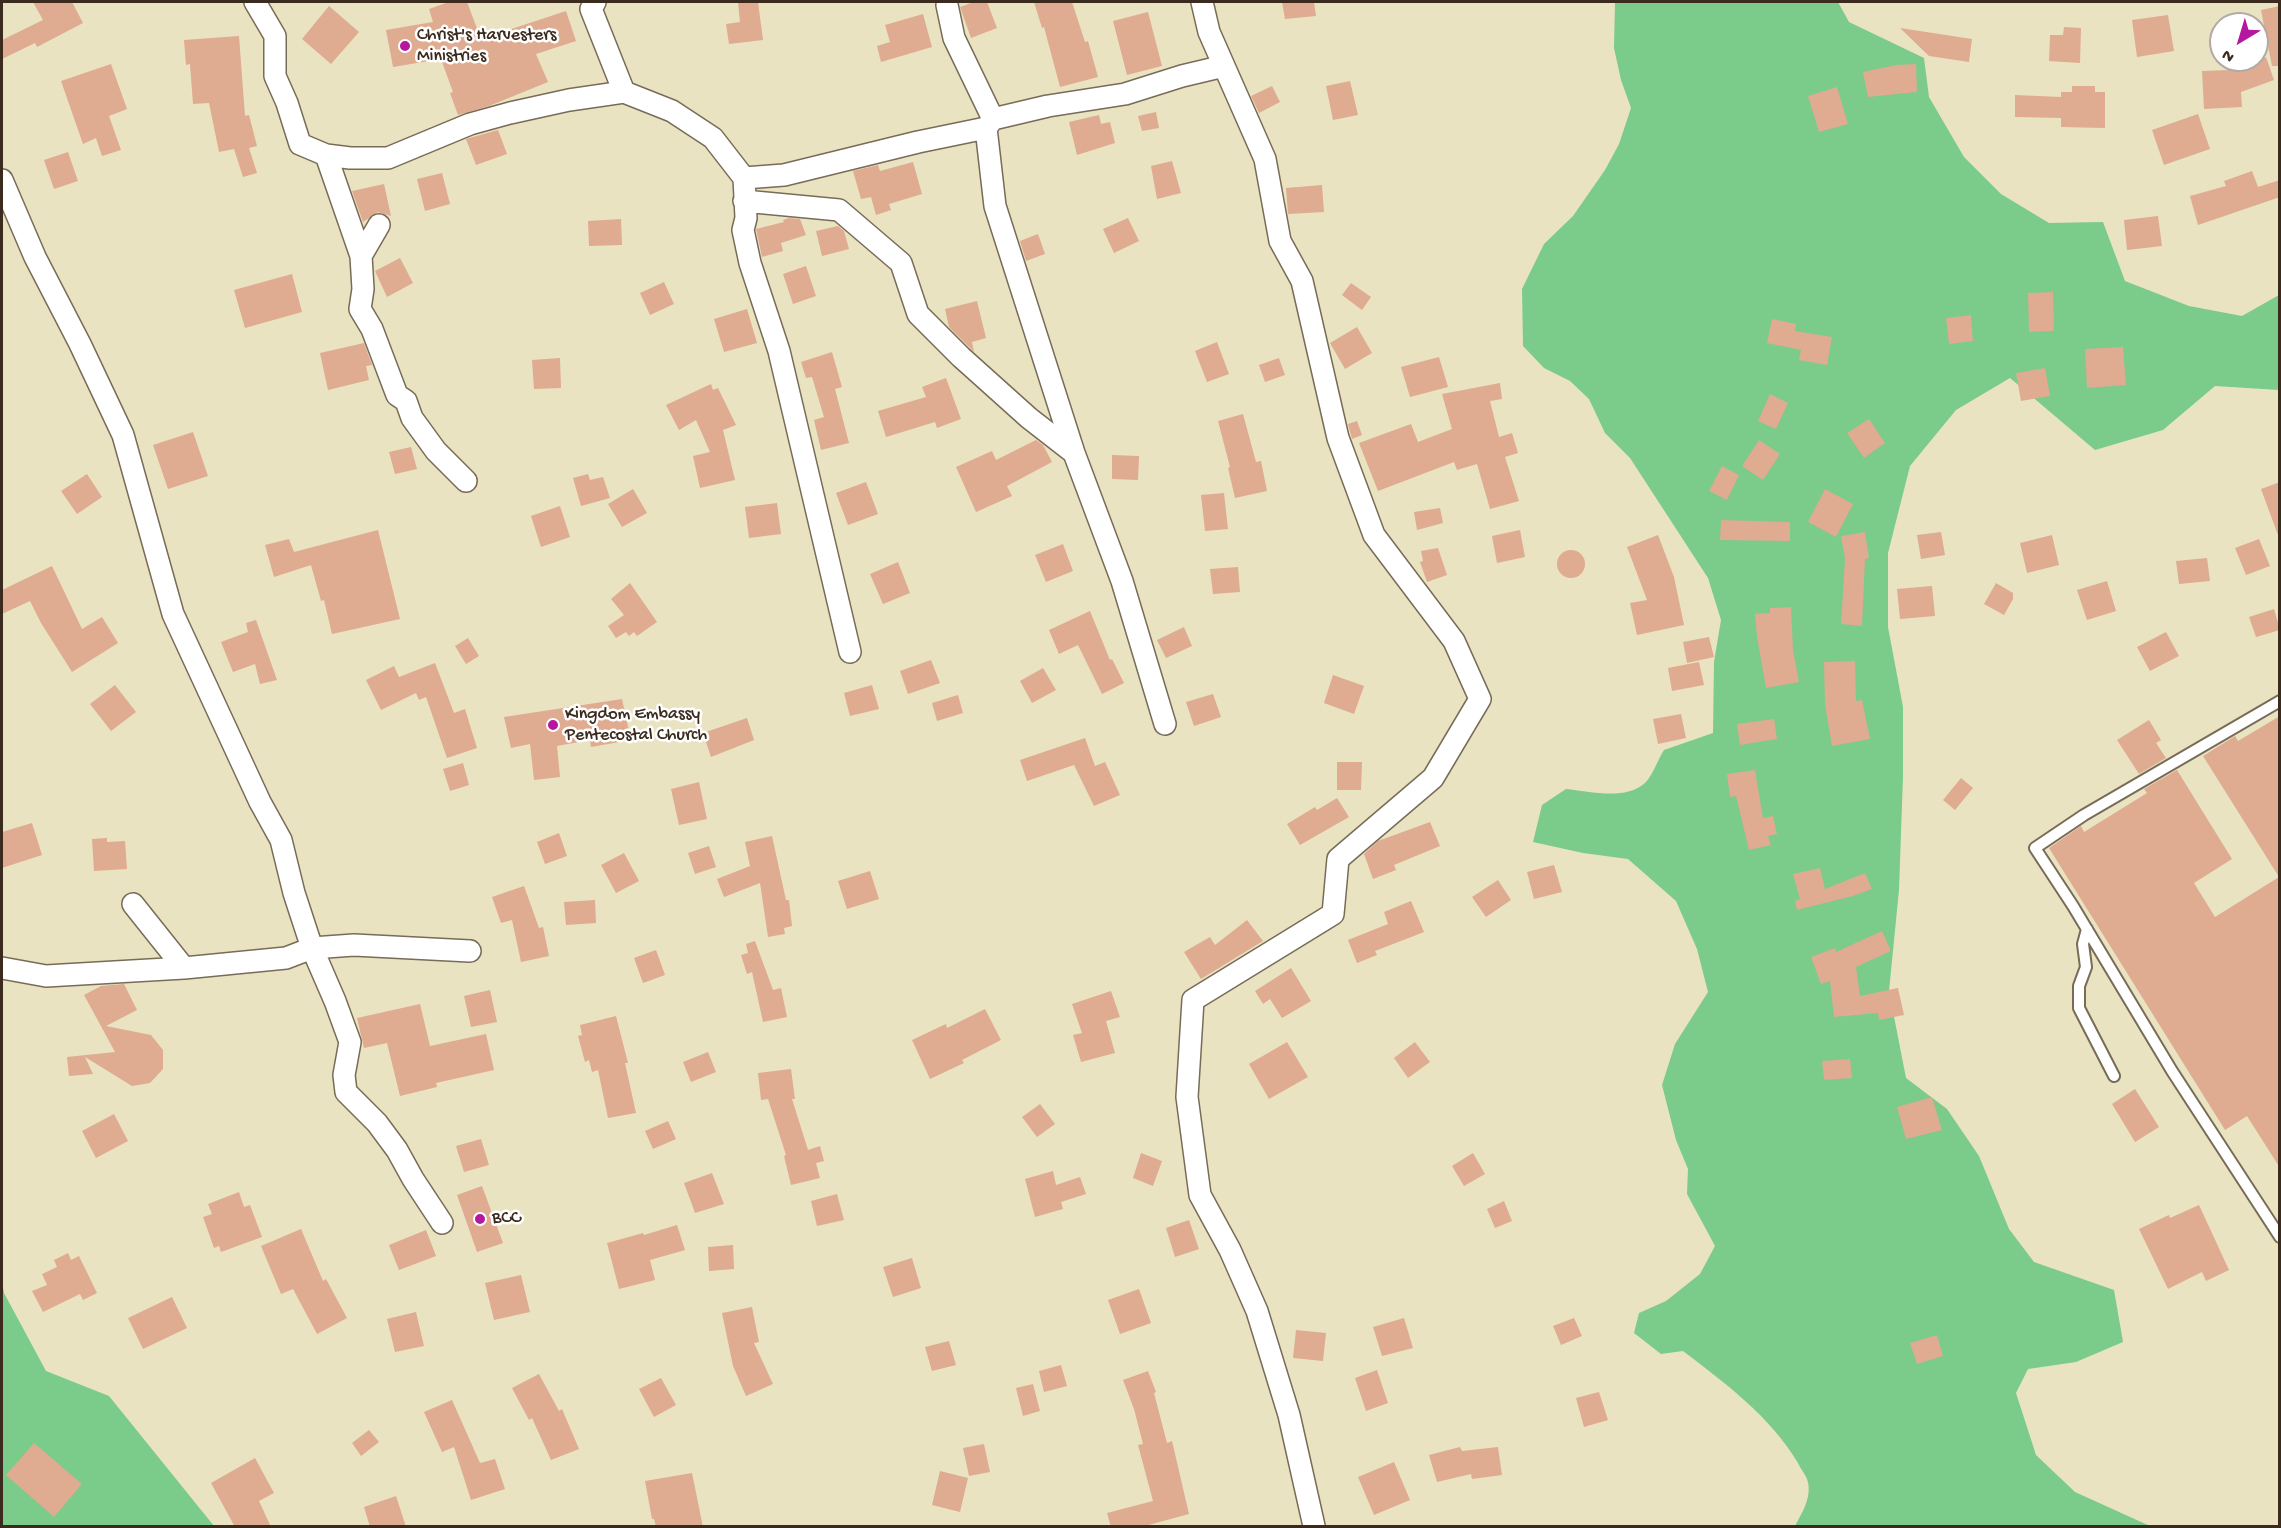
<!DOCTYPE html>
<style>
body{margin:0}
#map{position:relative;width:2281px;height:1528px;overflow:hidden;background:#e9e3c2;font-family:"Gochi Hand",sans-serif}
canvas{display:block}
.frame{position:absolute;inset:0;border:3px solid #3b2a1e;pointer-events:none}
.north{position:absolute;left:2209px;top:12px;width:60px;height:60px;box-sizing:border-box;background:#fff;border:2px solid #b1aaa5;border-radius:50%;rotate:218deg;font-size:16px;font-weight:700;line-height:24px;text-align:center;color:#3b2a1e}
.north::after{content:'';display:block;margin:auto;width:21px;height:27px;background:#b5179e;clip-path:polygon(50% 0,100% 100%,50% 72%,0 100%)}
</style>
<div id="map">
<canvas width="2281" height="1528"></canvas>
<div class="frame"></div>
<div class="north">N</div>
</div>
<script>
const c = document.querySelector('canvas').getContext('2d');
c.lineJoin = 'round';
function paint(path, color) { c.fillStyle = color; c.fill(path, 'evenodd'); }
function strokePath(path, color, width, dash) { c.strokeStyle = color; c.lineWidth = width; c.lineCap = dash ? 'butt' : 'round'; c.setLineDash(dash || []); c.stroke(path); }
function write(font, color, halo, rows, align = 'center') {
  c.font = font + ' "Gochi Hand",sans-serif'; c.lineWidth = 5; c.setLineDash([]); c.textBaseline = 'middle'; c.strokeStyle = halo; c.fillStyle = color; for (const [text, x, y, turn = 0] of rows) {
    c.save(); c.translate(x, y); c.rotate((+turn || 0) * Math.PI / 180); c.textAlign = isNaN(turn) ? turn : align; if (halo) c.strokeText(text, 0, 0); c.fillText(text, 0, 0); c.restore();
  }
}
const green = new Path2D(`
 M1615,2H1838L1849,22L1924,58L1929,97L1964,157L2001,194L2049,223L2103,222L2125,281L2189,306L2242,316L2279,295V390L2215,386L2163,430L2095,450L2010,378L1956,410L1910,466L1888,553V627L1903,707V776L1899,890L1889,991L1906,1078L1947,1109L1979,1156L2009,1229L2034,1262L2114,1290L2123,1342L2076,1362L2028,1369L2016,1393L2036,1455L2075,1492L2150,1526H1795C1802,1513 1813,1496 1807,1479C1805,1474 1800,1468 1798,1463C1770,1416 1725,1383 1683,1351L1661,1354L1634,1333L1639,1313L1666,1301L1700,1274L1715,1246L1687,1194L1688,1169L1676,1140L1662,1085L1675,1044L1708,992L1697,949L1676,901L1628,859L1583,853L1533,842L1542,805L1566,789C1589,791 1625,801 1645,783C1653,775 1658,759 1664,750L1713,733L1714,662L1721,620L1708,578L1630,458L1605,433L1589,399L1570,381L1544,368L1523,346L1522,289L1544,244L1573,216L1605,170L1619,144L1631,108L1621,80L1614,48Z
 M2,1282L4,1293L46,1371L109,1396L214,1526H2Z`);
const building = new Path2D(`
 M33,2H72L83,23L37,47L35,43L2,59V40L43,20Z
 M449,2H467L481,39L566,11L576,41L536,54L548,82L489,106L458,115L450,93L453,92L441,59L393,67L386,30L433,22L429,9Z
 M738,2H758L763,40L729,44L726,24L740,22Z
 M974,2H987L997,28L971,38L960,7Z
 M1034,2H1072L1085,42L1088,41L1098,77L1060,87L1044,27L1042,28Z
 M1282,2H1314L1316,16L1285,19Z
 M329,6L359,32L331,64L302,39Z
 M2280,6V66H2272L2261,10Z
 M1148,12L1162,66L1127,75L1113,21Z
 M923,14L932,47L881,62L877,46L890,42L885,25Z
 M2168,15L2174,51L2137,57L2132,20Z
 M2064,27L2081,28L2080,63L2049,61L2050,35H2063Z
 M1900,28L1972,39L1969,62L1929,56Z
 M239,36L245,116L249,115L257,146L249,148L257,173L243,177L234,149L219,152L209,103L193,104L190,64L186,65L184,40Z
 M2266,57L2274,80L2241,92L2242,107L2204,109L2202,71L2229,70Z
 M111,64L127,109L109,116L121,150L102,156L96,138L83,144L61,81Z
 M1916,64L1917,92L1868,97L1863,72L1896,65Z
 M1350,81L1358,115L1333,120L1326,86Z
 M1272,86L1280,102L1259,113L1251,96Z
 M2072,86H2095V92H2105V128L2061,127V118L2015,117V95L2061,97V92H2072Z
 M1837,87L1848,124L1819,132L1808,96Z
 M1156,112L1159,128L1142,131L1138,116Z
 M2198,114L2210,149L2164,165L2152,130Z
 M1099,115L1101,124L1110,122L1115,143L1077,155L1069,122Z
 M498,130L507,154L476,165L466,139Z
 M68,152L78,181L54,189L44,160Z
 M1172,161L1181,193L1157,199L1151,166Z
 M913,162L922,194L889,204L891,210L876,215L871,197L861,199L853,171L878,165L880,171Z
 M2252,171L2258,187L2280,180V197L2198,225L2190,196L2226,186L2224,181Z
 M442,173L450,204L425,211L417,179Z
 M384,184L391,216L378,212L363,222L352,191Z
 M1322,185L1324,212L1288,214L1286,188Z
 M2158,216L2162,246L2127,250L2124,220Z
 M789,218L800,219L806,235L781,243L783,251L762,257L756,229L784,222L783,220Z
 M1128,218L1139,241L1114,253L1103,229Z
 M621,219L622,245L589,246L588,221Z
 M838,226L844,231L849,249L822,256L816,231Z
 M1038,234L1045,254L1026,261L1020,241Z
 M400,258L413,283L387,297L375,271Z
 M806,266L816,296L793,304L783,274Z
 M292,274L302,312L245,328L234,290Z
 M664,282L674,304L650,315L640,293Z
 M1351,283L1371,297L1362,310L1342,295Z
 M2053,292L2054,331L2029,332L2028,293Z
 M977,301L986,338L972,342L974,352L949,327L945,309Z
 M747,309L757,343L724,352L714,319Z
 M1971,315L1973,341L1949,344L1946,318Z
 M1772,319L1796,324L1795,331L1832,337L1827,365L1799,360L1801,350L1767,343Z
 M1357,327L1372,353L1345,369L1330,343Z
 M1217,342L1229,374L1207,382L1195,351Z
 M364,343L372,365L366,366L369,380L328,390L320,353Z
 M2123,347L2126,385L2087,388L2085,349Z
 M832,352L842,387L835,389L849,443L821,450L814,420L824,417L812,377L806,378L801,362Z
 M1439,357L1448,387L1410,397L1401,367Z
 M560,358L561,388L534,389L532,360Z
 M1279,358L1285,375L1265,382L1259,365Z
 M2045,368L2050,396L2021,401L2016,373Z
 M946,378L961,419L937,428L935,422L886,437L878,411L926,397L922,387Z
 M1500,383L1502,399L1490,401L1499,437L1512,433L1518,453L1505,457L1519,501L1490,509L1477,464L1457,470L1454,462L1378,491L1359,443L1411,424L1418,442L1452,429L1442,394Z
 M711,384L713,390L718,388L736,425L723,430L735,480L700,488L693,456L710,452L696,420L679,430L666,405Z
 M1770,394L1788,403L1776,429L1758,421Z
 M1243,414L1256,462L1261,461L1267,491L1235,498L1228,468L1230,467L1218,421Z
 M1869,419L1885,443L1864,458L1847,433Z
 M1357,421L1362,435L1352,439L1348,424Z
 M193,432L208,476L168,489L153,445Z
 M1036,440L1043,445L1052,462L1007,486L1012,496L976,512L956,467L992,451L996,460Z
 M1759,440L1780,454L1763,480L1742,466Z
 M411,447L417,469L395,474L389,452Z
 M1112,455L1139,456L1138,480L1112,479Z
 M1722,466L1739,475L1727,500L1709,491Z
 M87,474L102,497L77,514L61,491Z
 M588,474L590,480L603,477L610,498L581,506L573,478Z
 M866,482L878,514L848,525L836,493Z
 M2280,482V535H2278L2261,489Z
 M633,489L647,513L622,527L608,504Z
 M1825,489L1853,504L1836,537L1808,522Z
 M1224,493L1228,529L1205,531L1201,495Z
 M777,503L781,534L749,538L745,507Z
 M560,506L570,537L541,547L531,516Z
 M1440,508L1443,523L1417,530L1414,512Z
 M1721,520L1790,522V541L1720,540Z
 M378,530L400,619L332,634L324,600L321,601L311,565L274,577L265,545L289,539L294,552Z
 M1520,530L1525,557L1497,563L1492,536Z
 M1865,532L1869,558L1865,559L1862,626L1841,624L1845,559L1841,536Z
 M1941,532L1945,555L1921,559L1917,535Z
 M1658,535L1674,577L1684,625L1637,635L1630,603L1647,600L1627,547Z
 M2052,535L2059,565L2027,573L2020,543Z
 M2259,539L2270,566L2246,575L2235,548Z
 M1063,544L1073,571L1046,582L1035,555Z
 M1438,548L1447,575L1427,582L1420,562L1423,561L1421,551Z
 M1557 564a14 14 0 1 1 28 0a14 14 0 1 1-28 0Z
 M2207,558L2210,581L2179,584L2176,561Z
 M898,562L910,593L883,604L870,574Z
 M52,566L82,629L102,617L118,643L72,672L41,623L30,601L2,614V590Z
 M1238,567L1240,592L1213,594L1210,569Z
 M2107,581L2116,611L2087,620L2077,590Z
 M630,583L657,622L637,636L634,632L629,636L626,632L616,638L608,626L624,615L611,599Z
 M1996,583L2013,593V599L2004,615L1984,604Z
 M1932,586L1935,616L1900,619L1897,589Z
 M1791,607L1793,650L1799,682L1766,688L1757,637L1755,614L1770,613V608Z
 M2274,609L2280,630L2256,637L2249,617Z
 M1090,611L1110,660L1112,659L1124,683L1102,694L1078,645L1059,654L1049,630Z
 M256,620L277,680L260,684L255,664L233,672L221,642L248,632L246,623Z
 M1184,627L1192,646L1166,658L1157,640Z
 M2166,632L2179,656L2150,671L2137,647Z
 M1709,637L1714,657L1687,663L1683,642Z
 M468,638L479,656L466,664L455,646Z
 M931,660L940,683L908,694L900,671Z
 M1855,661L1856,701L1862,700L1870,739L1832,746L1825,705L1824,662Z
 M1699,662L1704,685L1672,691L1668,668Z
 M435,663L454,713L465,709L477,748L447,758L426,697L419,700L416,693L381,710L366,680L394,666L399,677Z
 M1043,668L1056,690L1032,703L1020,681Z
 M1333,675L1364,686L1354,714L1324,703Z
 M115,685L136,712L111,731L90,704Z
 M872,685L879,709L850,716L844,693Z
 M1213,694L1221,717L1194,726L1186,702Z
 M958,695L963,713L937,721L932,703Z
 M622,699L631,740L591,747L590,740L557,746L560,777L534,780L530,744L511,748L504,717Z
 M1681,714L1686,738L1658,744L1653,719Z
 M2280,716V1168L2247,1116L2225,1130L2049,848L2081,826L2084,832L2147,793L2144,789L2177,770L2232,859L2194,883L2215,917L2279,877L2203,756L2235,736L2238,741Z
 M747,718L754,740L711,757L703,733Z
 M1774,719L1777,739L1740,745L1737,724Z
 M2149,720L2161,740L2156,743L2166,758L2139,774L2117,740Z
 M1085,738L1095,766L1105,762L1120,795L1094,806L1074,765L1027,781L1020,760Z
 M1337,762H1362L1361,790H1337Z
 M463,763L469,785L450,791L443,769Z
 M1755,770L1763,818L1773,816L1777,834L1768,836L1771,845L1749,850L1736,796L1730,797L1727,774Z
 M1961,778L1973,788L1955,810L1943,800Z
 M699,782L707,819L679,825L671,789Z
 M1337,798L1349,817L1300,845L1287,824L1315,807L1317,810Z
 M1430,822L1440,846L1394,865L1396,870L1373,879L1364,854L1378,841Z
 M32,823L42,855L2,868V832Z
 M559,833L567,856L545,864L537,842Z
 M772,836L786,900H789L792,926L784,928L785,934L768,937L760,883L724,897L717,879L750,866L745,842Z
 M107,838V842L125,841L127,869L94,871L92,839Z
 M709,846L716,867L695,874L688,853Z
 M624,853L639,881L616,893L601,865Z
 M1554,865L1562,892L1534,899L1527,872Z
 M1820,868L1825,889L1865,873L1872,889L1853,896L1797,910L1795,901L1800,899L1793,874Z
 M870,871L879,899L847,909L838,881Z
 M1498,880L1511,900L1486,917L1472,897Z
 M524,886L539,928L543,927L549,956L521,962L512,920L501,923L492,897Z
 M595,900L596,923L566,925L564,902Z
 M1411,901L1424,932L1375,951L1377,955L1357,963L1348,940L1388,924L1384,912Z
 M1247,920L1263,941L1201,979L1184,952L1210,937L1215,945Z
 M1882,931L1891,951L1856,967L1860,996L1898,988L1904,1015L1879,1020L1878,1013L1834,1017L1830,981L1821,984L1811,957L1835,948L1836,952Z
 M755,941L773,990L781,988L787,1017L763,1022L752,972L747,974L741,955L748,953L746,944Z
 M656,950L665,975L643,983L634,958Z
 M1291,968L1311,1001L1282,1018L1270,999L1263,1004L1255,991Z
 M124,984L137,1010L106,1026L151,1035L163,1050V1069L150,1083L132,1086L85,1057L93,1074L69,1076L67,1057L115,1052L84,995L101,986Z
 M490,990L497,1022L471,1027L464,996Z
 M1111,991L1120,1017L1106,1021L1115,1053L1081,1062L1073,1035L1082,1033L1072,1004Z
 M420,1004L430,1046L486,1034L494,1070L436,1083L437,1087L400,1096L387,1043L364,1048L357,1018Z
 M985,1009L1001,1040L962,1060L964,1063L930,1079L912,1040L946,1024L947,1028Z
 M616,1016L628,1063H625L636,1113L608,1118L598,1070L592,1072L589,1060L585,1062L578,1036L582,1035L580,1025Z
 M1287,1042L1308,1077L1269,1099L1249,1064Z
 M1415,1042L1430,1062L1408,1078L1394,1058Z
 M708,1052L716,1072L691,1082L683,1062Z
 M1850,1059L1852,1078L1824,1080L1822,1061Z
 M791,1069L795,1099H792L808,1150L820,1146L824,1161L816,1163L820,1178L791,1185L784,1156L786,1155L768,1099L761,1100L758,1073Z
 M2135,1089L2159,1127L2135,1142L2112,1104Z
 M1932,1097L1942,1130L1906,1139L1897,1107Z
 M1040,1104L1055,1124L1037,1137L1022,1117Z
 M114,1114L128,1141L96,1158L82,1131Z
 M668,1121L676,1139L653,1149L645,1131Z
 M481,1139L489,1165L464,1172L456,1146Z
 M1141,1153L1162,1161L1153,1186L1133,1178Z
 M1473,1153L1485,1174L1464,1186L1452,1166Z
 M1053,1171L1056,1185L1080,1177L1086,1194L1061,1202L1063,1209L1035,1217L1025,1179Z
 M712,1173L724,1204L695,1213L684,1183Z
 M482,1186L503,1243L477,1252L457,1195Z
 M239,1192L244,1207L250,1205L262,1237L221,1252L219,1246L214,1248L203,1217L212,1214L208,1204Z
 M837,1194L844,1220L817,1226L811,1201Z
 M1504,1201L1512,1221L1495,1228L1487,1209Z
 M2199,1205L2229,1270L2206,1281L2202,1272L2168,1289L2139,1229L2169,1215L2170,1218Z
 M1189,1220L1199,1249L1175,1257L1166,1228Z
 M677,1225L685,1250L650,1260L655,1280L619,1289L607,1243L643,1233L644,1235Z
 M301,1229L323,1281L326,1279L347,1318L317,1334L293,1289L281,1294L261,1246Z
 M426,1230L436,1256L399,1270L389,1245Z
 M733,1245L734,1269L709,1271L708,1247Z
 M68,1253L71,1260L79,1256L97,1293L83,1300L80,1294L43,1312L32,1291L47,1285L42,1274L57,1267L54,1260Z
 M912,1258L921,1288L893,1297L883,1267Z
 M521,1275L530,1312L494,1320L485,1283Z
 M1139,1289L1151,1323L1120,1334L1108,1300Z
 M172,1297L187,1328L143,1349L128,1318Z
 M752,1307L759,1342L754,1343L773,1384L746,1396L733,1366L722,1313Z
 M416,1312L424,1346L395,1352L387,1319Z
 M1404,1318L1413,1348L1382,1356L1373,1327Z
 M1574,1318L1582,1336L1561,1345L1553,1326Z
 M1296,1330L1326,1333L1323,1361L1293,1358Z
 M1937,1335L1943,1356L1917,1364L1910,1343Z
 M949,1341L956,1365L932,1371L925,1347Z
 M1061,1365L1067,1386L1044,1392L1039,1371Z
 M1377,1370L1388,1403L1366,1411L1355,1378Z
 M1148,1371L1156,1392L1154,1393L1167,1443L1172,1441L1189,1514L1141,1527H1111L1107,1513L1153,1501L1138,1445L1143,1444L1134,1409L1123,1380Z
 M539,1374L559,1411L562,1409L579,1449L551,1460L532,1418L529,1420L512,1388Z
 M661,1378L676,1405L654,1417L639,1389Z
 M1033,1384L1040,1411L1023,1416L1016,1388Z
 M1599,1392L1608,1420L1584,1427L1576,1398Z
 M452,1400L480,1463L495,1459L505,1489L471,1500L454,1447L442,1452L424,1412Z
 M369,1430L379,1442L361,1456L352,1443Z
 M34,1443L82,1484L54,1517L6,1475Z
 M984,1444L990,1472L969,1476L963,1448Z
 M1460,1447L1462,1451L1498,1447L1502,1475L1472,1479L1471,1474L1437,1482L1429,1455Z
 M255,1458L274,1493L259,1501L271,1527H235L211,1483Z
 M1394,1462L1410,1500L1374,1515L1358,1477Z
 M940,1471L968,1478L960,1512L932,1505Z
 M692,1473L703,1527H656L654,1519H652L645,1481Z
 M396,1496L406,1527H370L364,1507Z`);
const lane = new Path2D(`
 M2280,701L2084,815L2035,848L2073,906L2172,1071L2280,1237
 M2087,929L2083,944L2086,967L2079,986V1008L2114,1076`);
const street = new Path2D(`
 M255,2L275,36V76L287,103L300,144L326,155L350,158H388L470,124L510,113L569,100L624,92L591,9L595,2
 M1202,2L1209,32L1265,159L1280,241L1302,281L1338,438L1374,535L1454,641L1480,699L1433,778L1338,859L1333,914L1193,1000L1187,1097L1200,1195L1230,1250L1257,1311L1289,1415L1314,1526
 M624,92L672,111L713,138L744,178
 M993,119L1048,106L1125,94L1182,76L1224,66
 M986,128L995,206L1074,453L1122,581L1165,724
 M326,155L361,256
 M2,180L35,257L80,344L123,435L173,614L260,802L281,840L294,893L312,948L354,945L470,951
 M744,201L839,210L901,263L918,314L961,357L1029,418L1074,453
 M379,225L361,256L363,289L360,309L372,329L397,395L406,401L412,418L436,451L466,481
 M850,652L779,351L750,263L743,230L746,218L744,178L784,175L918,142L986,128L993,119L954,38L947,5
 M133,904L184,968L286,958L312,948L335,1001L350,1042L344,1075L346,1092L377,1123L397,1150L413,1179L442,1223
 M2,968L46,976L184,968`);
const markers = [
 [405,46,6,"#b5179e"],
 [553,725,6,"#b5179e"],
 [480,1219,6,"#b5179e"]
];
const poiNames = [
 ["Christ's Harvesters",417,36],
 ["Ministries",417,57],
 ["Kingdom Embassy",565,715],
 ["Pentecostal Church",565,736],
 ["BCC",492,1219]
];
paint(green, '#7bcb8b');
paint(building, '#dfab91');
strokePath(lane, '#786b57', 14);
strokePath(street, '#786b57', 24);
strokePath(lane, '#fff', 10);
strokePath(street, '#fff', 21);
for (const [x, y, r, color] of markers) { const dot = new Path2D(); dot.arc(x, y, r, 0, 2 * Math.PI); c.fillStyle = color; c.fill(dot); strokePath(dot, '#fff', 2); }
write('18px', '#3b2a1e', '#fff', poiNames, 'left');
</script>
